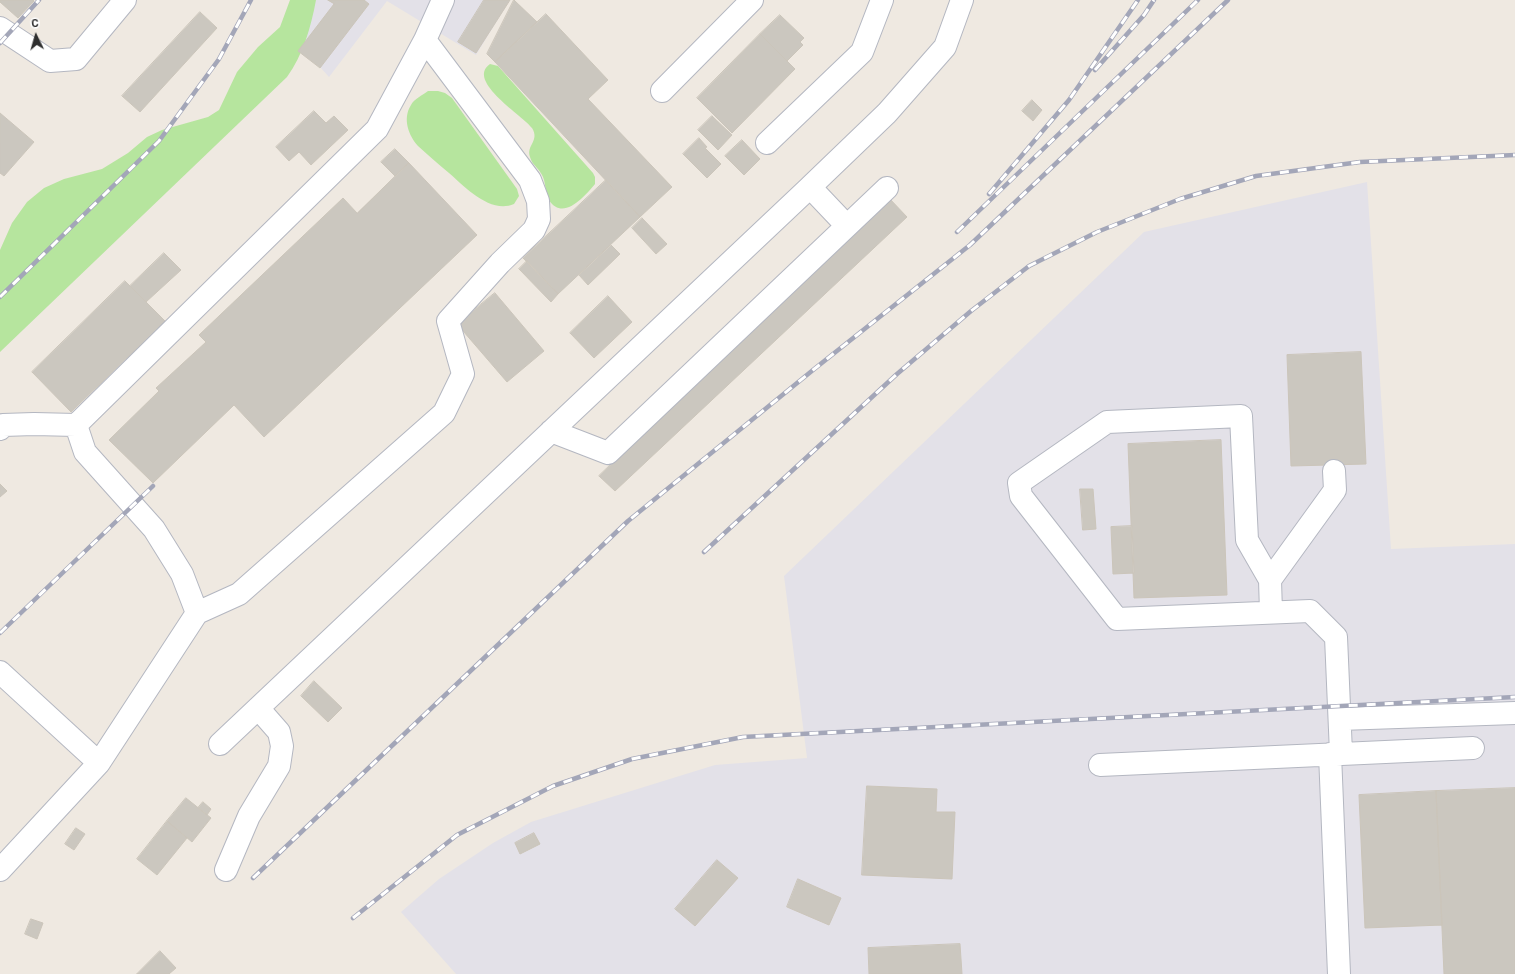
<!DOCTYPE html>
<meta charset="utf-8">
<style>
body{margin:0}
#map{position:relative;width:1515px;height:974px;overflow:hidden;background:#efe9e1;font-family:Roboto,sans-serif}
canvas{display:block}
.north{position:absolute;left:16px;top:16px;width:40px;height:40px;-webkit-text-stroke:3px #fff;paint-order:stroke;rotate:355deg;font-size:11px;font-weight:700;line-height:16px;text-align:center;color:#2e2e2e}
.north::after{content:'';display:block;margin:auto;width:14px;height:18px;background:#2e2e2e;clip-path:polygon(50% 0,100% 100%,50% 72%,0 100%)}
</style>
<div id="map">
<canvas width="1515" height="974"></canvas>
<div class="north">С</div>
</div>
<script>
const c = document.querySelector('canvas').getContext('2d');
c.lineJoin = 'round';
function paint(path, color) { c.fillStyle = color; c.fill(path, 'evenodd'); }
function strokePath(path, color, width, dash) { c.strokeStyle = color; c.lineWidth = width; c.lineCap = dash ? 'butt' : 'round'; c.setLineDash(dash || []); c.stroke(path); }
const industrial = new Path2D(`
 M309,0H510L476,55L387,1L329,77L293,37Z
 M1367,182L1391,549L1515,544V974H456L401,912L439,879L493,843L531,822L715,765L807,758L784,576L1144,232Z`);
const green = new Path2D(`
 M290,0H316C311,27 303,55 287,77L0,352V250L12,223L27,202L44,188L64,179L102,169L128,153L147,137L162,130L208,117L219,110L237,72L258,47L280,27Z
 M490,64L498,66L593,173L595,177V184C585,196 563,222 549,200C545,194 546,184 543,177C540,169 532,165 530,157C526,145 540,141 532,128C525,117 465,81 490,64Z
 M428,91H438L445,93L452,98L517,189L519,196L514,204C490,214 465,187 449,173C438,164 428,155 418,146C409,136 402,119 411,105C414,99 423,95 428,91Z`);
const building = new Path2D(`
 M0,0H33L34,1L18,18L0,2Z
 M328,0H364L369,4L320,68L298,51L334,4Z
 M484,0H510L476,53L458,42Z
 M514,0L537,22L495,62L487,54Z
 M200,12L217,28L140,112L122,96Z
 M546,14L608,80L588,99L672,187L640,217L495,62Z
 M780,15L804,38L800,42L803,45L787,61L760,34Z
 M760,34L795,69L732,133L697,98Z
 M1032,100L1042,110L1033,121L1022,111Z
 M314,111L326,123L334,116L348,130L311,165L299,152L289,161L276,147Z
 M0,113L34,142L4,176L0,173Z
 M712,116L732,135L718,150L698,130Z
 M699,138L707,147L705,148L721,164L707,178L683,154Z
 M742,140L760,159L744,175L725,156Z
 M395,149L409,163L395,176L381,162Z
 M409,163L477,235L264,437L234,405L153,483L109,440L159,391L156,388L206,342L199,335L343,198L357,213Z
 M606,180L640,217L558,294L523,258Z
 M889,198L907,217L615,491L599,476Z
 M642,218L667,244L656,254L632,228Z
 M611,245L620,254L588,285L579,275Z
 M164,253L181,270L146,302L130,286Z
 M527,261L558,294L551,302L519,269Z
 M125,281L165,321L71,412L32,372Z
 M495,293L544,351L507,382L457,324Z
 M608,296L632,322L594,358L570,333Z
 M1361,352L1366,464L1291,466L1287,355Z
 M1221,440L1227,595L1134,598L1128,444Z
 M0,484L7,491L0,497Z
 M1080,489H1093L1096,529L1083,530Z
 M1132,526L1134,573L1113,574L1111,527Z
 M314,681L342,708L328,722L301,696Z
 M867,786L937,789L936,812H955L952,879L862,875Z
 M1515,788V974H1444L1436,791Z
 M1436,791L1442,925L1365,928L1359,795Z
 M186,798L211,818L192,842L167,821Z
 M203,802L211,809L207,815L198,808Z
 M167,821L187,838L157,875L137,859Z
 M76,828L85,834L74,850L65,844Z
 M534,833L540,844L520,854L515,843Z
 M717,860L738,878L695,926L675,909Z
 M798,879L841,898L829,925L787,907Z
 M31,919L43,923L37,939L25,934Z
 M960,944L962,974H869L868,948Z
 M160,951L176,968L169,974H137Z`);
const minor = new Path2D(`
 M0,28L50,61L76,59L125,0
 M662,91L752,0
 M767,143L862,52L882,0
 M847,226L810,187L887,113L945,47L962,0
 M0,429L3,425L34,424L76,425
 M551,431L608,453L887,188
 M1270,580L1247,540L1241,416L1107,422L1019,483L1021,496L1117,619L1310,611L1336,637L1341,753
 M1271,612L1270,580L1335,490L1334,471
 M197,613L182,574L154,529L85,452L76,425L377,129L425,40L443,0
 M0,672L99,763
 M1340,719L1515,713
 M220,744L810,187
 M1330,754L1339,974
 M1100,765L1473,748
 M0,870L99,763L197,613L239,594L444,413L463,374L448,321L500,263L534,230L539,219L538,201L530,180L425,40
 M226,870L249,816L279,766L282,746L279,732L258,708`);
const rail = new Path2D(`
 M0,43L39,0
 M1095,70L1144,15L1154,0
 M989,194L1069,100L1138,0
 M957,232L1198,0
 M0,297L159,141L219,59L251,0
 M704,552L897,374L971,311L1029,266L1097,232L1180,199L1256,176L1360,162L1515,155
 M0,633L153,486
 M253,878L628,521L813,370L970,245L1228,0
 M353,918L457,835L553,786L632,759L743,737L1515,697`);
paint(industrial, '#e3e1e8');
paint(green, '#b6e59e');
paint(building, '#cbc7bf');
strokePath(building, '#cbc5ba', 1);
strokePath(minor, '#b4b7c1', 24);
strokePath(minor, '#fff', 22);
strokePath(rail, '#a3a6b8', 4.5);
strokePath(rail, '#fff', 3, [9]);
</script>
